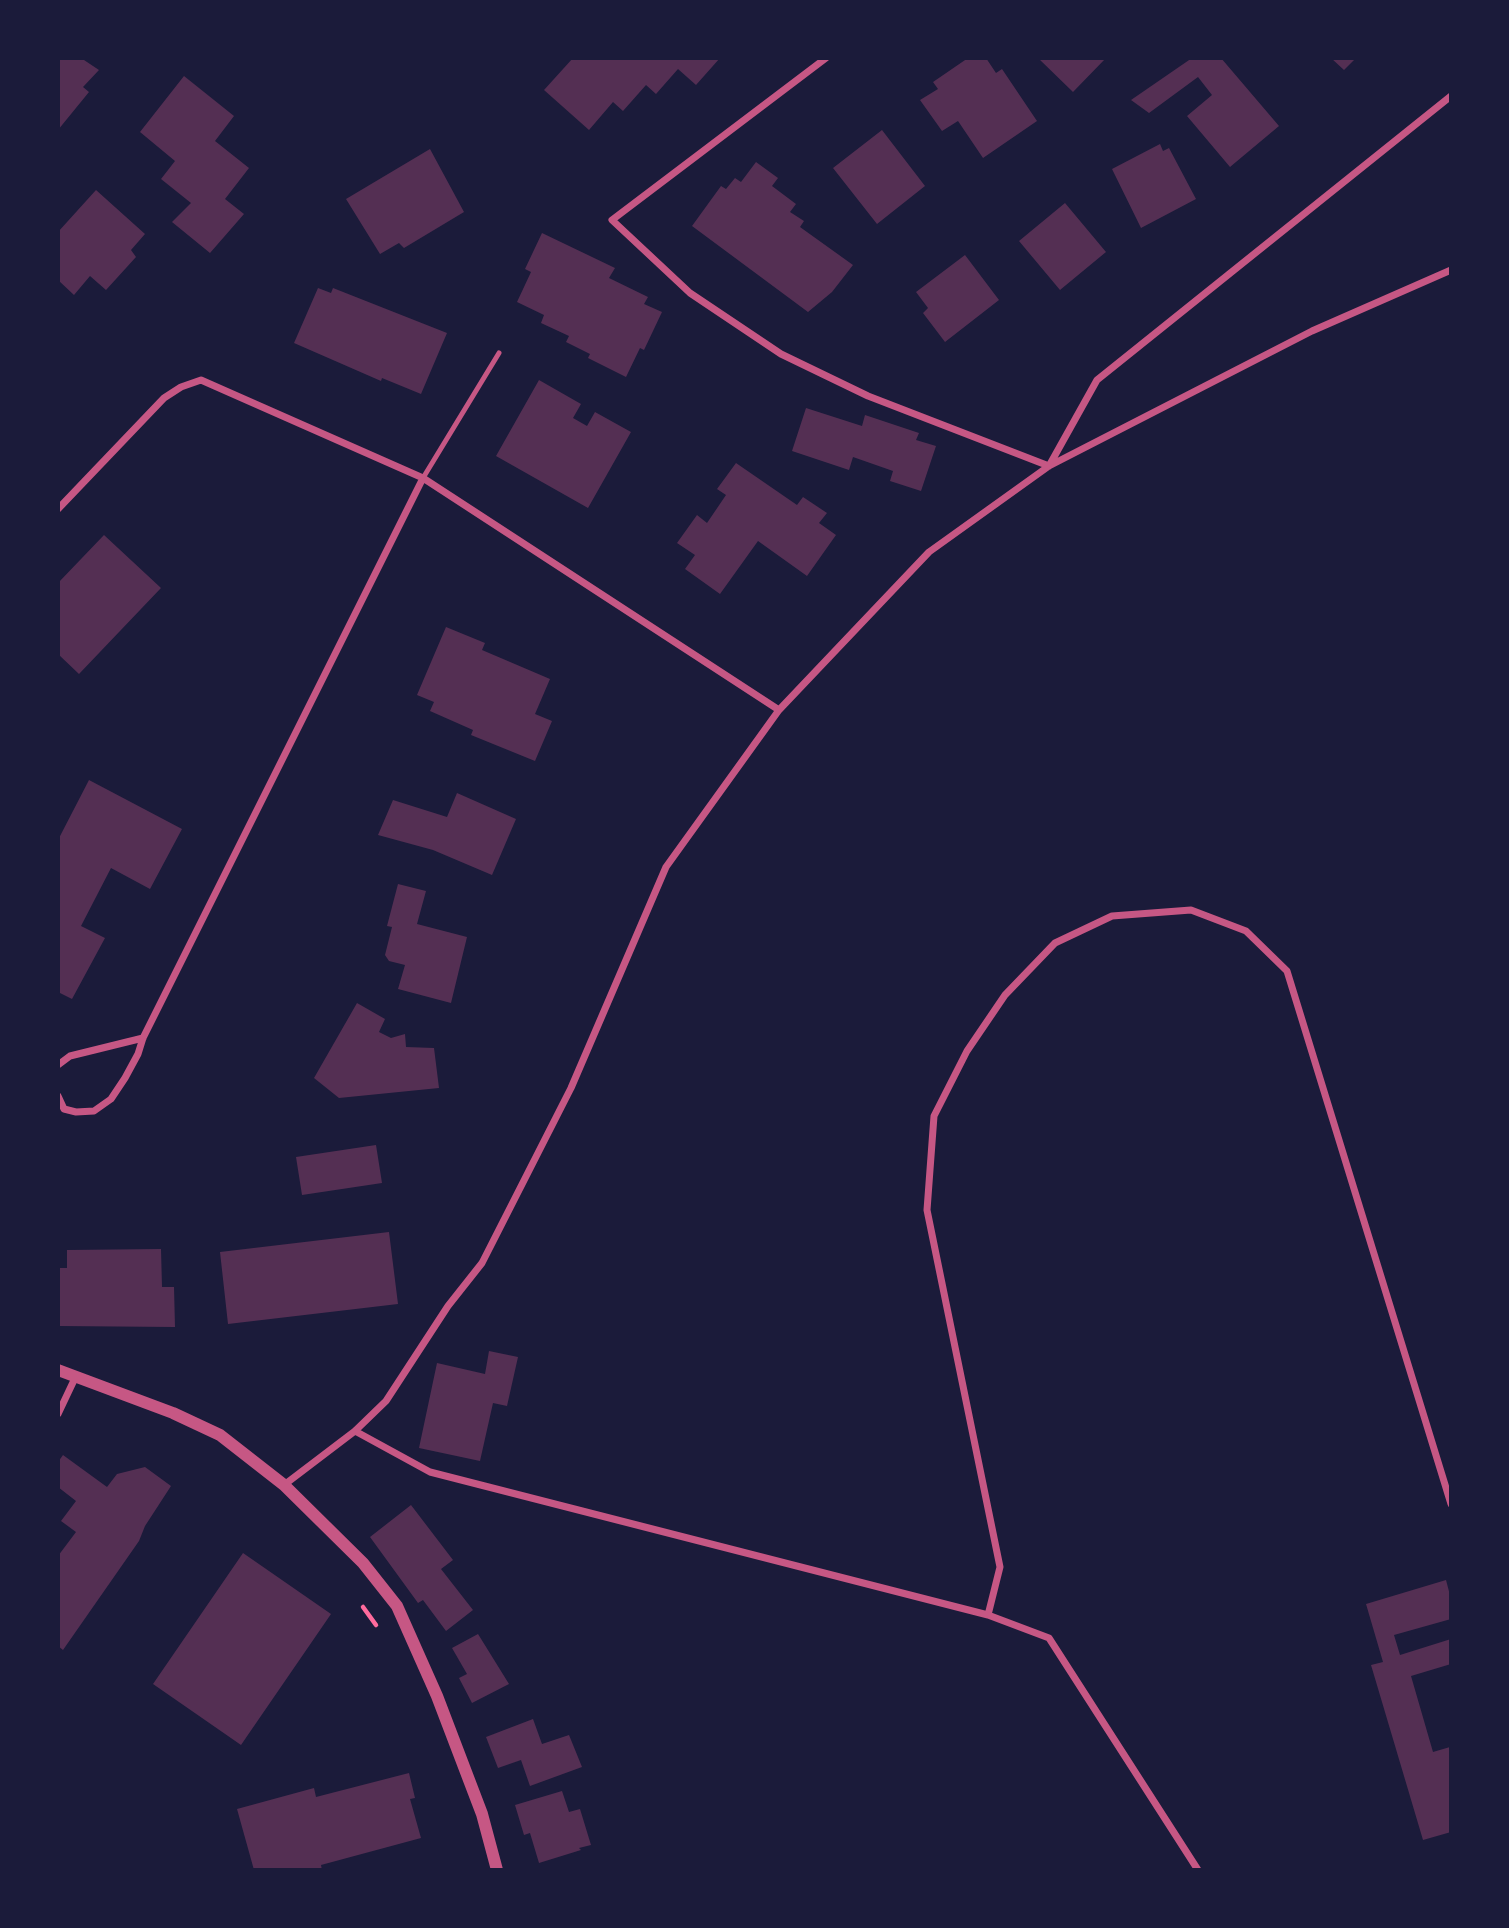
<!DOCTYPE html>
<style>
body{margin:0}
#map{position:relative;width:1509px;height:1928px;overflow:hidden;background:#1b1b3a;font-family:"Playfair Display",serif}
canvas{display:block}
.frame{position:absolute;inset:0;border:60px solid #1b1b3a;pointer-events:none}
</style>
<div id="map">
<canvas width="1509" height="1928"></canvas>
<div class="frame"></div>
</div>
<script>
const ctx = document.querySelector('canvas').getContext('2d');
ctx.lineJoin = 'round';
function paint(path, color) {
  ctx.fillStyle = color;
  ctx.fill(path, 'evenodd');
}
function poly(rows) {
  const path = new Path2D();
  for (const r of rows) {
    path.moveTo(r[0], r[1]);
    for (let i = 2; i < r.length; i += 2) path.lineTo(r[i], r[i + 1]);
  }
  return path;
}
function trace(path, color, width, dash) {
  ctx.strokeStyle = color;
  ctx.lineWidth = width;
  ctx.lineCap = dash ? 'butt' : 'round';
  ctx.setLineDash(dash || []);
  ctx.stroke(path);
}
paint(poly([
 [58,58,81,58,99,70,83,87,89,92,58,130],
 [573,58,586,59,720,58,696,85,678,69,656,94,646,85,623,111,613,102,589,130,544,90],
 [968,58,986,58,996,73,1002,69,1037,121,983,158,958,121,942,131,920,100,938,89,933,82],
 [1038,58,1106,58,1073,92],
 [1192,58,1221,58,1279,126,1230,167,1187,116,1212,95,1198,77,1149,113,1131,100],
 [1331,58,1356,58,1344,70],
 [184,76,234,116,215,141,249,168,225,199,244,214,210,253,172,222,191,203,161,179,175,161,140,132],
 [882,130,925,186,877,224,833,168],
 [1160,144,1163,151,1169,148,1196,199,1141,228,1112,169],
 [430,149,464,212,404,248,399,243,380,254,346,199],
 [756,162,778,178,772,186,796,204,790,212,804,221,800,227,853,265,832,292,808,312,692,226,721,186,726,189,735,178,741,182],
 [96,190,145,234,131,250,136,257,106,290,90,276,74,295,58,280,58,232],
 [1065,203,1106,252,1060,290,1019,241],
 [542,233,615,268,609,278,648,297,644,304,662,312,644,350,640,348,626,377,588,358,590,354,566,342,569,336,541,323,544,315,517,302,531,272,525,269],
 [965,255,999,300,945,342,923,313,928,308,916,292],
 [318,288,331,293,333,288,447,333,421,394,382,378,381,381,294,343],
 [539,380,581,404,573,418,587,426,595,412,631,432,588,508,496,456],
 [806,408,862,426,865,415,919,433,916,440,936,446,921,491,890,481,893,471,853,457,849,470,792,451],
 [736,463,797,505,803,497,827,513,819,523,836,535,807,576,758,541,720,594,685,569,695,555,677,543,697,515,707,523,726,495,717,489],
 [104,535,161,588,79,674,58,654,58,583],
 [446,627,485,643,482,650,550,679,535,714,552,721,535,761,471,735,473,730,430,711,434,702,417,695],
 [89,780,182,829,150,889,111,868,81,926,105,938,72,999,58,992,58,840],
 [457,793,516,819,492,875,433,850,378,835,393,800,447,817],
 [398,884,426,891,417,924,467,937,451,1003,398,989,405,965,389,961,385,955,392,927,387,926],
 [357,1003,385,1019,379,1032,391,1038,405,1034,406,1047,434,1048,439,1088,339,1098,314,1078],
 [376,1145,382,1183,302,1195,296,1157],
 [389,1232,398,1304,228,1324,220,1252],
 [161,1249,162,1287,174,1287,175,1327,58,1326,58,1268,67,1268,67,1250],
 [489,1351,518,1357,507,1406,493,1403,480,1461,419,1448,437,1363,485,1374],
 [63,1455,107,1487,117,1474,145,1467,171,1486,145,1526,139,1541,63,1650,58,1646,58,1556,76,1532,61,1521,76,1501,58,1487,58,1462],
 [411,1505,453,1560,441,1569,473,1610,446,1631,423,1600,418,1603,370,1537],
 [243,1553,331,1614,241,1745,153,1684],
 [1446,1580,1451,1599,1451,1619,1394,1635,1400,1655,1451,1639,1451,1664,1411,1676,1433,1752,1450,1747,1451,1752,1451,1832,1423,1840,1371,1665,1383,1662,1366,1604],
 [478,1634,509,1684,472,1703,459,1678,467,1674,452,1648],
 [533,1719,542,1744,569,1735,582,1767,530,1786,521,1760,498,1768,486,1737],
 [409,1773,415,1798,410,1799,421,1838,321,1865,322,1870,254,1870,237,1809,314,1788,316,1797],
 [562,1791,569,1812,580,1809,591,1845,579,1848,581,1850,539,1863,530,1833,524,1835,515,1805]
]), '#542f53');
trace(poly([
 [363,1607,376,1625]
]), '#ff6b9d', 4.5);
trace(poly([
 [423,478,499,353]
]), '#c65784', 5);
trace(poly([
 [826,58,612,220,690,293,781,354,868,396,1049,466,1097,380,1451,96],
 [58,509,164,398,181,387,201,380,423,478,779,710],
 [58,1065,70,1056,143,1038],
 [58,1096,64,1109,76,1112,94,1111,111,1099,125,1078,138,1054,143,1038,423,478],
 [58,1414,76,1376],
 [355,1431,430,1472,988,1615,1049,1638,1198,1870],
 [284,1485,355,1431,386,1401,448,1306,482,1263,571,1088,666,867,779,710,929,552,1049,466,1312,331,1451,270],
 [988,1615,1000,1567,927,1210,934,1116,967,1051,1005,995,1055,943,1112,916,1191,910,1246,931,1287,971,1451,1504]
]), '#c65784', 7);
trace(poly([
 [58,1370,173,1413,220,1435,284,1485,363,1563,397,1606,437,1696,482,1814,497,1870]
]), '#c65784', 12);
</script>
